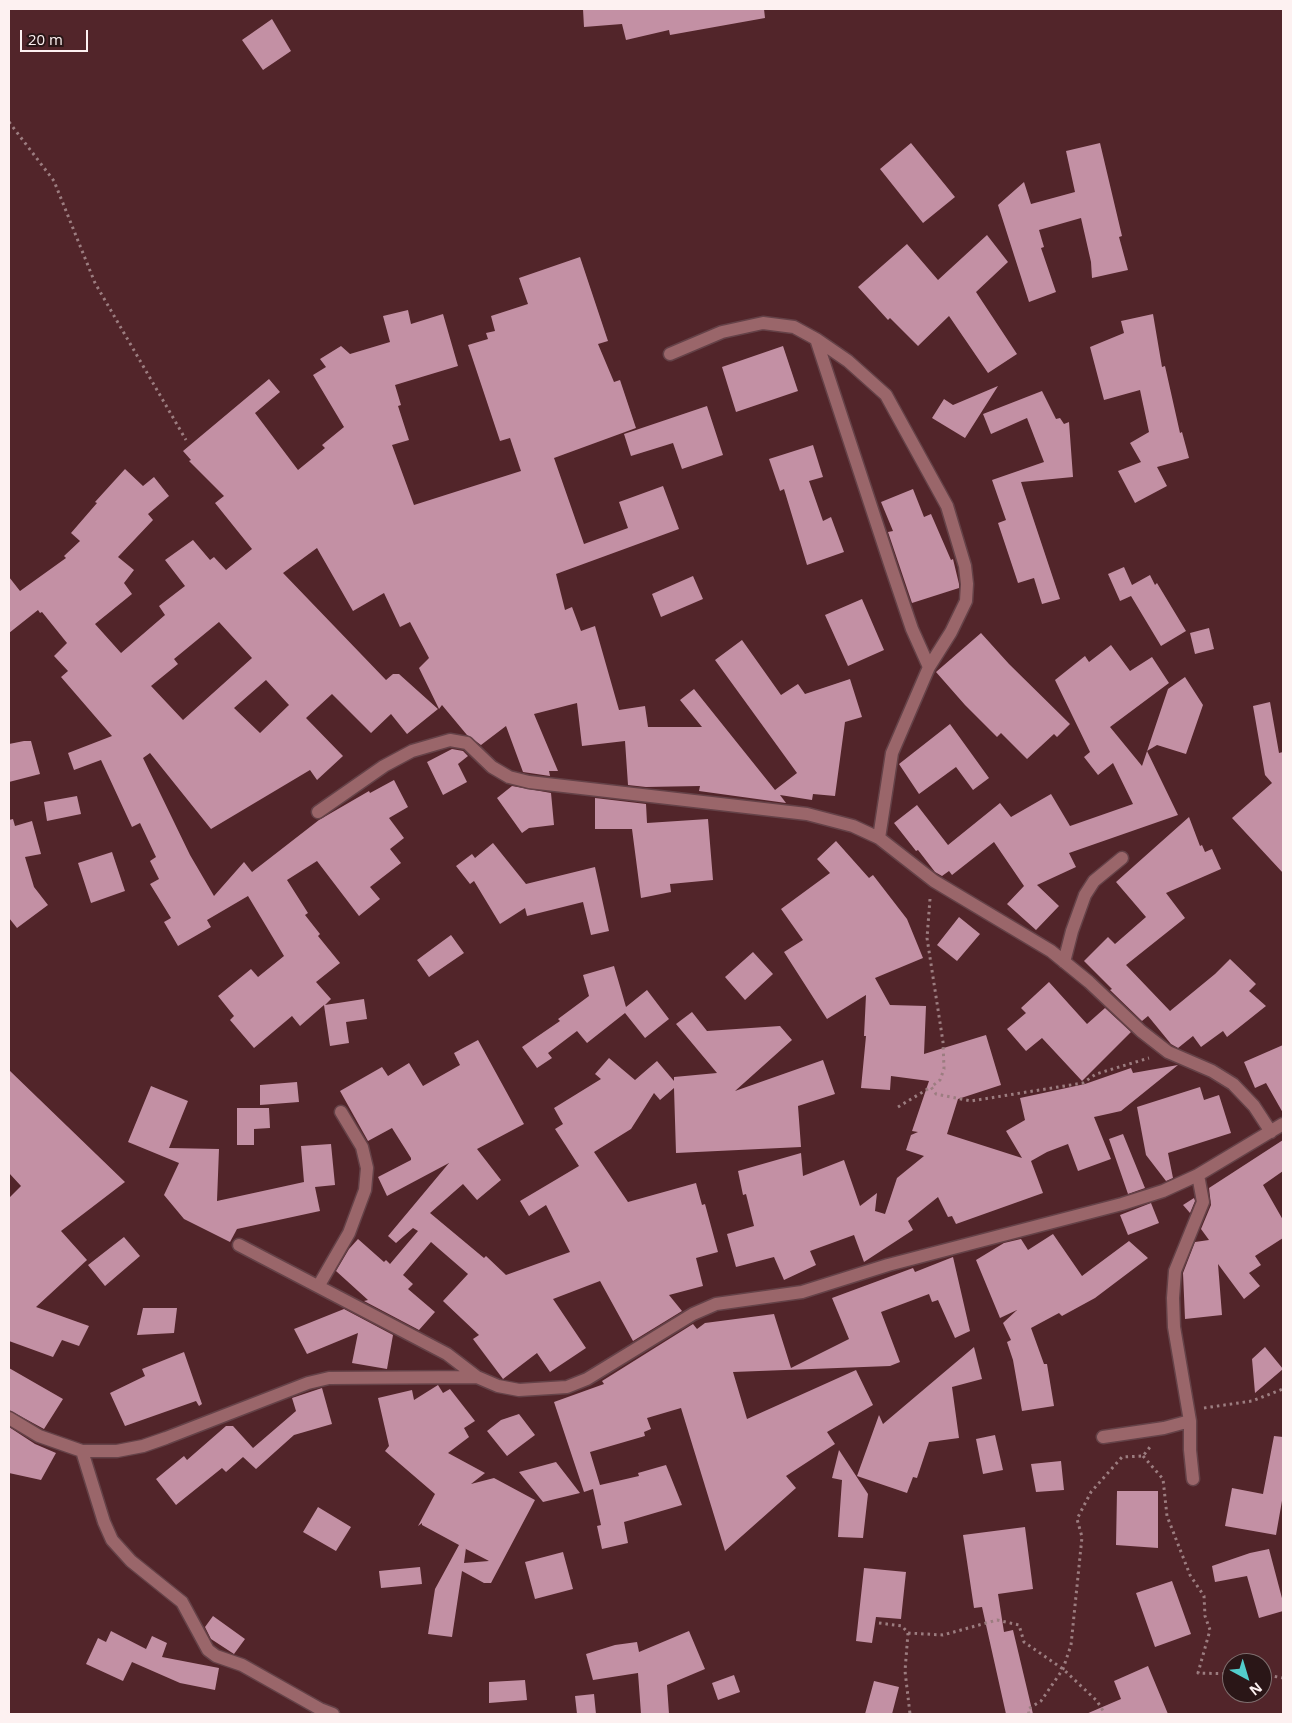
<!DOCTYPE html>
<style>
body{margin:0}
#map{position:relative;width:1292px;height:1723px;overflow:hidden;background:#52252a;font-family:"Open Sans",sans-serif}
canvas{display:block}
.frame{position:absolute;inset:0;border:10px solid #fdf1f1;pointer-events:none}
.north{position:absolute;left:1222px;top:1653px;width:50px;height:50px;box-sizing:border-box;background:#2a1617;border:1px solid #7e6e6e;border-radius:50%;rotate:141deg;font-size:14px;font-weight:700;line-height:20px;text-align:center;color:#fdf1f1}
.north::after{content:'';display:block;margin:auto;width:18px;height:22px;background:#52cdcc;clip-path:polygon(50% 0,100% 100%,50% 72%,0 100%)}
.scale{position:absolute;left:20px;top:30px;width:68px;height:22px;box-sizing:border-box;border:2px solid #fdf1f1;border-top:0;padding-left:6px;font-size:15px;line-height:18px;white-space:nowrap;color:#fdf1f1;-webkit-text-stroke:4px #2a1617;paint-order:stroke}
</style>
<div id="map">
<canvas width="1292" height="1723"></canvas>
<div class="frame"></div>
<div class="north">N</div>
<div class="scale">20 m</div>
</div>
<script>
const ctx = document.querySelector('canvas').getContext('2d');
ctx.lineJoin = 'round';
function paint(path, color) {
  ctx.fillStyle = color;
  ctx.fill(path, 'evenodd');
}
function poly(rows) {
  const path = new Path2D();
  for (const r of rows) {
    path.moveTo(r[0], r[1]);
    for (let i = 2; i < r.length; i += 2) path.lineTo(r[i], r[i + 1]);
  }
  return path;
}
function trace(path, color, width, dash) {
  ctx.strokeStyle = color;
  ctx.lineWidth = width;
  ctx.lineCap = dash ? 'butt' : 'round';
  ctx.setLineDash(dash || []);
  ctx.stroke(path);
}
paint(poly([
 [583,9,764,9,765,18,670,35,669,30,626,40,622,24,584,27],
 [272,19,291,51,263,70,242,40],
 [911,143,955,197,923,223,880,169],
 [1100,143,1122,236,1119,237,1128,270,1092,278,1091,262,1081,218,1039,230,1044,247,1041,248,1056,292,1029,302,998,205,1024,182,1031,204,1075,192,1066,151],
 [987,235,1008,262,976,292,1017,354,988,373,949,316,918,346,890,318,888,320,858,287,907,244,938,280],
 [580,257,608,341,598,344,614,382,620,380,636,428,554,458,584,544,628,528,619,502,663,486,679,529,556,574,565,610,572,607,581,631,595,626,619,710,645,706,648,727,702,727,680,700,694,689,775,790,797,773,715,660,742,640,781,695,798,684,805,694,850,679,862,717,845,722,835,796,813,794,812,800,780,795,786,803,699,791,700,786,646,787,628,785,625,741,582,746,577,703,534,714,558,771,549,771,550,776,523,772,506,726,481,745,467,735,442,705,439,709,419,668,429,658,410,622,400,627,384,593,353,611,317,548,283,573,386,680,393,674,399,674,438,709,407,734,391,714,371,733,332,694,306,718,343,756,317,780,310,770,211,829,150,753,143,758,190,855,214,896,244,862,252,872,319,820,369,791,370,793,394,780,408,807,389,818,404,838,390,849,401,863,370,887,380,899,359,916,317,861,287,880,308,913,305,915,320,934,318,936,340,963,316,982,331,999,325,1005,364,999,367,1019,346,1022,349,1043,330,1046,324,1005,300,1026,292,1016,254,1048,230,1020,234,1016,218,996,251,969,258,977,284,956,248,896,207,920,211,927,178,946,164,922,171,918,150,884,159,879,150,861,156,857,140,823,132,827,101,760,74,770,68,753,112,736,61,677,68,671,54,656,67,643,42,612,40,613,38,610,9,633,9,577,20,591,66,558,64,556,80,541,71,533,97,503,95,502,125,469,143,486,154,477,169,496,148,514,153,520,118,557,134,570,124,583,132,594,95,624,121,653,165,615,159,606,185,586,165,560,193,540,210,560,214,557,226,570,252,549,215,503,224,496,189,461,191,460,183,451,269,379,280,392,255,413,298,470,325,448,322,445,344,427,313,375,326,367,320,359,341,346,350,354,390,342,383,316,408,310,411,324,443,314,458,366,395,385,401,405,398,406,409,440,392,445,414,505,521,471,510,438,500,441,468,345,488,339,486,333,495,331,491,316,528,304,519,278],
 [219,622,252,658,183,720,151,686,178,664,174,659],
 [266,680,289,705,260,733,234,708],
 [1153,314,1162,367,1165,366,1180,433,1182,432,1189,458,1157,467,1167,486,1135,503,1118,471,1141,462,1130,443,1149,432,1140,390,1104,400,1090,347,1124,333,1121,321],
 [783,346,798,391,736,412,722,367],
 [998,386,965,438,932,418,944,399,953,405],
 [1042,391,1056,419,1060,418,1064,424,1069,422,1073,477,1021,482,1060,599,1042,604,1034,578,1018,583,998,523,1006,520,992,480,1044,462,1027,418,991,434,983,414],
 [707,406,723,455,682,469,673,443,631,456,624,434],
 [813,445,823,477,809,481,823,521,831,517,844,552,807,565,784,489,780,491,769,459],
 [913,489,924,517,931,514,951,560,953,559,959,584,959,588,912,603,888,532,893,531,881,502],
 [1124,567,1132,585,1150,575,1155,585,1157,583,1186,631,1161,646,1131,596,1120,601,1108,574],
 [693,576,703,599,661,617,652,594],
 [862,599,884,650,848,666,825,615],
 [1209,628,1214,649,1195,654,1190,633],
 [981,633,1009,664,1070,724,1057,737,1054,734,1027,759,1001,733,997,737,965,705,936,672],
 [1111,645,1130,671,1152,657,1169,683,1110,727,1142,766,1168,689,1185,677,1203,705,1186,754,1157,745,1147,751,1178,815,1069,853,1076,867,1037,885,1059,906,1036,930,1007,904,1024,886,994,842,952,875,949,871,942,876,935,872,918,850,916,851,894,823,917,805,948,845,1000,803,1011,817,1051,794,1070,826,1133,804,1113,763,1098,775,1084,757,1090,752,1055,680,1085,656,1089,662],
 [1270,702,1279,753,1283,752,1283,873,1232,818,1272,783,1265,775,1253,706],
 [950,724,989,778,973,790,956,767,919,794,899,764],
 [24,741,31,741,40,774,9,782,9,744],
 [452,749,463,751,468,756,458,764,467,782,443,795,427,762],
 [512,786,551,793,554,825,529,828,522,833,497,798],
 [77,796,81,814,47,821,44,802],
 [595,798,646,804,647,823,708,819,713,880,670,884,671,892,641,898,632,829,595,829],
 [1189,817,1200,846,1202,845,1205,852,1212,849,1221,869,1166,893,1185,918,1126,965,1170,1011,1215,974,1230,959,1256,984,1249,991,1266,1006,1227,1037,1223,1031,1201,1047,1193,1036,1178,1048,1171,1044,1148,1016,1142,1021,1110,990,1112,989,1084,961,1108,937,1115,944,1146,917,1116,882],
 [13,819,15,826,32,821,41,854,25,857,34,887,48,905,17,928,9,918,9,820],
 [836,841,869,878,873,875,907,919,923,958,875,978,890,1005,926,1006,924,1054,986,1035,1001,1085,958,1099,947,1134,1022,1158,1006,1131,1025,1120,1020,1098,1085,1084,1131,1068,1133,1073,1178,1065,1121,1111,1094,1117,1111,1159,1078,1171,1068,1144,1047,1152,1031,1161,1043,1193,956,1224,952,1216,948,1217,938,1197,908,1221,913,1230,864,1262,854,1235,810,1251,816,1265,784,1280,774,1257,736,1267,727,1234,754,1226,746,1194,743,1195,738,1171,801,1153,803,1176,844,1160,860,1206,877,1193,875,1211,885,1214,897,1178,924,1156,906,1150,911,1135,918,1132,912,1131,929,1081,891,1076,890,1090,861,1088,866,1036,864,1036,866,995,827,1019,784,952,803,940,781,909,830,873,817,859],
 [493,843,526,884,595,867,609,931,591,935,583,902,527,916,525,908,500,924,474,881,470,884,456,866,472,854,475,858],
 [112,852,125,891,91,903,78,863],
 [959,917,980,934,957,961,937,945],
 [451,935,464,953,429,977,417,960],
 [753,952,773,974,745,1000,725,977],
 [614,966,626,1007,647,990,669,1019,645,1038,625,1013,587,1043,577,1031,548,1053,552,1058,537,1068,522,1047,560,1021,558,1019,589,996,583,975],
 [1049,982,1087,1024,1105,1008,1131,1032,1082,1081,1042,1038,1026,1051,1007,1029,1026,1013,1021,1008],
 [692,1012,707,1031,780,1026,792,1040,735,1091,823,1060,835,1094,798,1106,801,1147,676,1153,674,1088,660,1100,654,1093,631,1129,594,1152,628,1202,696,1183,702,1205,705,1204,718,1252,696,1258,703,1286,669,1295,682,1311,633,1341,600,1281,553,1299,586,1348,550,1372,537,1353,503,1379,473,1339,479,1335,443,1301,468,1274,431,1242,403,1275,413,1284,408,1289,435,1312,419,1330,364,1301,368,1300,336,1271,349,1249,358,1239,384,1262,386,1260,390,1264,418,1231,413,1228,396,1243,388,1236,449,1163,387,1196,378,1177,411,1160,411,1158,392,1128,368,1141,340,1091,382,1067,388,1076,409,1063,423,1086,460,1065,454,1053,478,1040,524,1124,477,1149,501,1180,477,1200,463,1184,430,1213,484,1258,486,1256,506,1275,570,1252,546,1205,529,1216,520,1201,579,1166,555,1129,563,1124,554,1108,601,1079,595,1074,609,1058,635,1080,657,1061,674,1081,674,1077,717,1073,676,1024],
 [1283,1045,1283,1113,1266,1083,1255,1088,1244,1062],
 [9,1070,125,1182,61,1231,87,1260,36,1307,89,1326,79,1346,62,1340,53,1357,9,1341,9,1198,21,1186,9,1173],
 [297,1082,299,1102,260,1105,260,1085],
 [151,1086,188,1101,169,1148,219,1149,217,1201,304,1182,301,1146,331,1144,335,1185,315,1187,320,1211,237,1229,230,1242,184,1219,164,1195,179,1163,128,1142],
 [1200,1087,1204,1100,1219,1095,1231,1133,1168,1153,1173,1178,1166,1181,1146,1155,1137,1107],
 [237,1108,269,1108,270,1128,254,1129,254,1145,237,1145],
 [1123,1134,1145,1188,1128,1194,1109,1139],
 [1283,1140,1283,1171,1263,1185,1283,1220,1283,1238,1255,1256,1261,1265,1249,1273,1260,1286,1244,1299,1218,1264,1222,1315,1185,1319,1183,1273,1195,1242,1209,1240,1201,1229,1211,1205,1209,1188],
 [1194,1198,1195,1201,1190,1213,1183,1205],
 [1151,1203,1159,1223,1128,1235,1120,1215],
 [1053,1234,1082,1276,1129,1241,1148,1258,1095,1298,1062,1316,1059,1313,1031,1328,1044,1364,1047,1364,1054,1406,1022,1411,1013,1360,1007,1342,1011,1340,1003,1323,1017,1310,1000,1318,976,1260,1004,1243,1021,1239,1028,1250],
 [124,1237,140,1256,105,1286,88,1265],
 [953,1257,970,1331,955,1338,938,1300,932,1302,929,1294,881,1312,900,1362,890,1366,733,1372,747,1419,856,1370,873,1405,827,1432,835,1444,786,1476,796,1488,725,1551,681,1408,647,1418,651,1429,644,1432,645,1436,590,1452,600,1485,639,1476,638,1473,666,1465,682,1505,624,1522,628,1543,602,1549,597,1526,601,1525,593,1489,584,1492,554,1402,604,1384,602,1381,693,1324,697,1329,705,1323,774,1314,791,1368,849,1339,832,1298,913,1268,915,1272],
 [143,1308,177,1308,174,1333,137,1335],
 [344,1309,393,1335,387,1369,352,1363,358,1333,307,1354,294,1329],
 [974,1347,982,1379,952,1387,959,1438,929,1442,917,1478,913,1477,907,1493,857,1476,879,1415,883,1424],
 [1265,1347,1283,1369,1255,1393,1252,1359],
 [184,1352,202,1404,199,1406,196,1401,125,1426,110,1393,145,1376,142,1369],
 [9,1368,63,1399,44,1429,9,1410],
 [438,1385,443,1393,450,1389,475,1421,464,1428,469,1437,448,1453,485,1473,471,1484,494,1478,535,1500,491,1583,484,1583,462,1571,452,1637,428,1634,435,1589,459,1545,422,1525,422,1523,418,1526,435,1494,385,1451,389,1446,378,1398,412,1390,414,1400],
 [466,1548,466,1549,489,1561,464,1563],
 [322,1388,332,1424,294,1435,256,1469,243,1457,226,1472,222,1468,176,1505,156,1479,184,1456,187,1460,226,1426,233,1426,253,1448,296,1411,292,1398],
 [519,1414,535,1435,507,1456,487,1431,501,1420],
 [9,1427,35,1444,56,1453,41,1480,9,1473],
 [995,1435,1003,1470,983,1474,976,1439],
 [1274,1436,1283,1437,1283,1495,1276,1535,1225,1526,1232,1488,1263,1494],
 [839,1450,868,1494,863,1538,838,1537,842,1480,832,1478],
 [1061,1461,1064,1490,1036,1492,1031,1464],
 [556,1462,580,1493,543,1502,519,1472],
 [1117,1491,1158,1491,1158,1548,1116,1545],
 [318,1507,351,1527,336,1551,303,1532],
 [1025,1527,1033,1589,998,1594,1004,1632,1013,1630,1033,1714,1006,1714,982,1607,974,1608,963,1535],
 [1269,1549,1283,1602,1283,1611,1259,1618,1247,1576,1215,1582,1212,1566,1250,1553],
 [563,1552,573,1589,535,1599,525,1562],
 [420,1567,422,1584,381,1588,379,1571],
 [864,1568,906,1572,901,1619,876,1617,872,1643,856,1641],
 [1172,1581,1191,1634,1155,1647,1136,1593],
 [213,1616,245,1639,234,1654,211,1639,205,1627],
 [111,1631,146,1649,152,1636,167,1643,162,1657,219,1668,215,1690,180,1683,132,1662,123,1681,86,1664,98,1638,106,1642],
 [689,1631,705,1669,667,1685,669,1714,641,1714,638,1673,593,1680,586,1654,615,1645,637,1642,639,1652],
 [1148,1666,1168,1714,1086,1714,1121,1699,1114,1681],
 [734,1675,740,1692,718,1700,712,1683],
 [525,1680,527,1700,489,1703,489,1682],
 [874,1681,899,1687,892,1714,865,1714],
 [594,1694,596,1714,577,1714,575,1696]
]), '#c390a4');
const minor = poly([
 [816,339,891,567,912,629,929,667],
 [670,354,722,332,763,323,794,327,816,339,848,361,886,395,947,506,965,566,967,584,966,601,951,632,929,667,892,753,879,838],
 [318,812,384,766,412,751,450,740,467,743,492,767,509,777,529,782,807,814,853,826,879,838,934,881,1051,951,1089,982,1141,1031,1168,1052,1212,1071,1233,1084,1254,1106,1271,1132],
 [1064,962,1072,931,1085,895,1094,881,1122,858],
 [239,1245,447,1354,477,1377],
 [319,1285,349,1233,365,1190,367,1168,362,1147,341,1112],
 [9,1418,39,1436,82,1451,117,1451,143,1446,166,1438,308,1383,329,1378,477,1377,498,1386,519,1390,567,1387,587,1379,693,1314,716,1304,802,1292,888,1265,1122,1204,1163,1191,1198,1175,1283,1124],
 [1103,1437,1164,1428,1190,1421],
 [82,1451,104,1522,112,1540,131,1561,182,1602,208,1650,216,1656,242,1665,320,1709,333,1714],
 [1193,1479,1190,1450,1190,1421,1174,1327,1173,1298,1175,1271,1203,1202,1198,1175]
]);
trace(minor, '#654248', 15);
trace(poly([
 [9,122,54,181,95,283,186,440],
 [930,899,927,938,943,1042,944,1069,940,1080,931,1087],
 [898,1107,931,1087,936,1094,971,1101,1083,1083,1096,1074,1149,1058],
 [1204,1408,1252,1401,1283,1389],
 [1143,1456,1163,1479,1167,1516,1190,1575,1204,1596,1205,1616,1210,1630,1198,1673,1232,1674],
 [879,1623,902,1626,908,1633,943,1635,997,1620,1019,1625,1024,1642,1063,1669,1097,1701,1105,1714],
 [908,1633,905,1671,910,1714],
 [1262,1674,1283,1678],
 [1029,1714,1028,1709,1041,1701,1063,1669,1071,1645,1082,1537,1077,1519,1091,1492,1122,1457,1143,1456,1150,1447]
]), '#9c7d80', 3, [2.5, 4]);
trace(minor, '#9a666a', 12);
</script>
